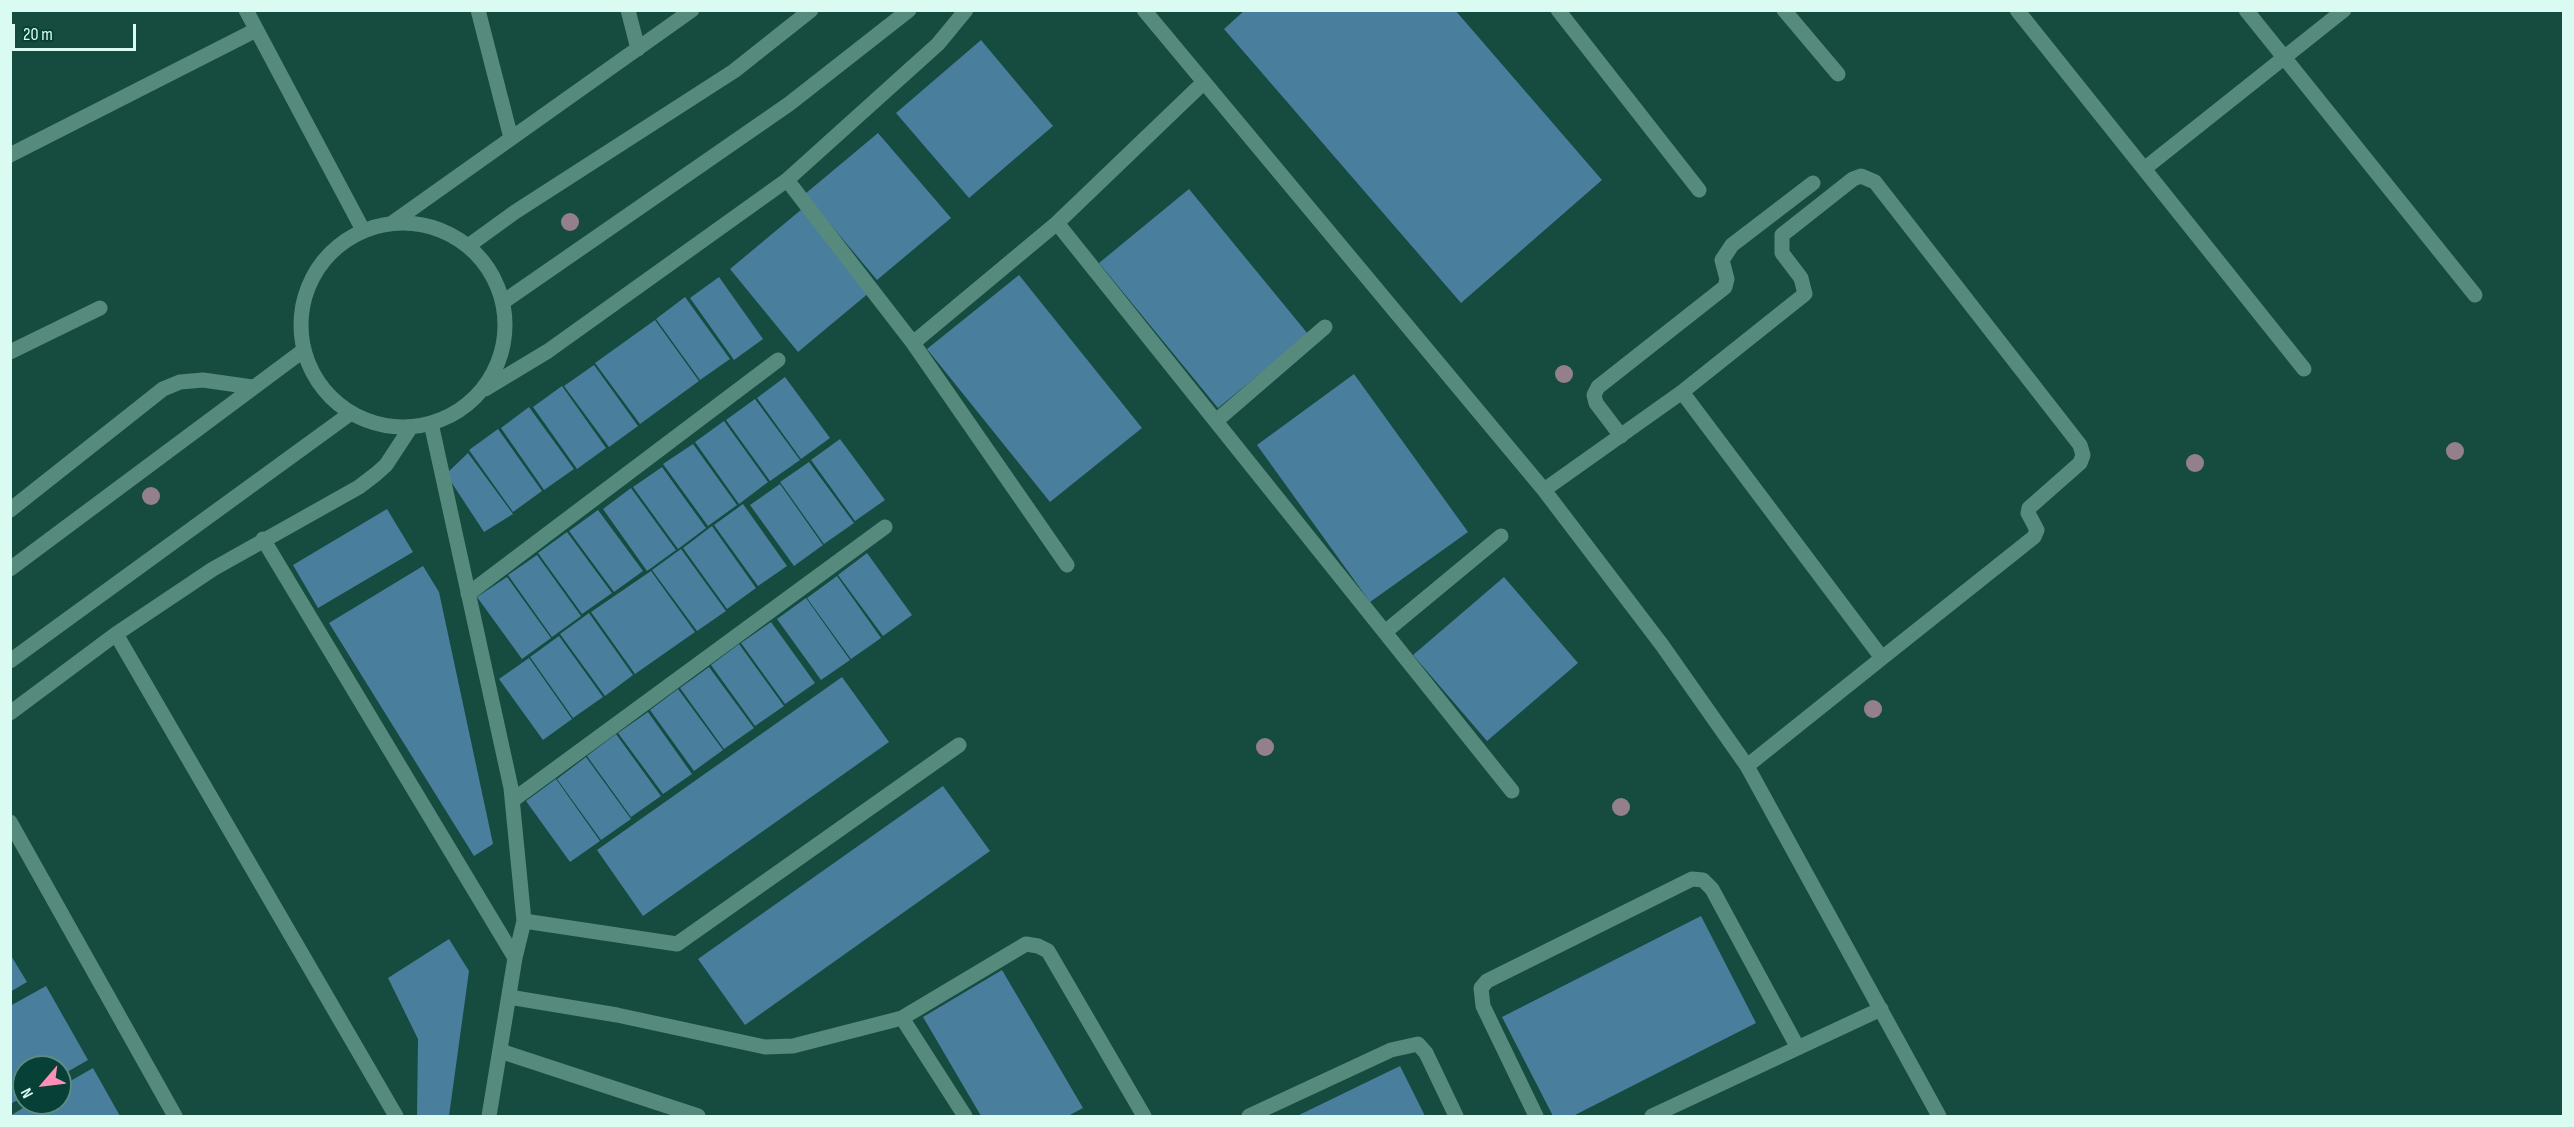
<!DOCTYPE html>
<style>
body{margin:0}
#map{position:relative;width:2574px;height:1127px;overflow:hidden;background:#164b40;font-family:"Sofia Sans Condensed",sans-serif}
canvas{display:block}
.frame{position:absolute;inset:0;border:12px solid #dafbf2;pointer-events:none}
.north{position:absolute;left:12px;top:1055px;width:60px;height:60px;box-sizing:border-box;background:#074036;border:2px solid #5b8b81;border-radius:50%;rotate:242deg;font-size:16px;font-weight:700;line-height:24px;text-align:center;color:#dafbf2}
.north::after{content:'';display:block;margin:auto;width:21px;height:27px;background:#ff8eb9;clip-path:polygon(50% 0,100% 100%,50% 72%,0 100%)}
.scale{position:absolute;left:12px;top:24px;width:124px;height:27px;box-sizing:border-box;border:3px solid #dafbf2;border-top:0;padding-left:8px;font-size:18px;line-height:21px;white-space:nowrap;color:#dafbf2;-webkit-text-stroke:4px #074036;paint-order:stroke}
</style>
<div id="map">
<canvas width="2574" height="1127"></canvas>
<div class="frame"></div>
<div class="north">N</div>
<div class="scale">20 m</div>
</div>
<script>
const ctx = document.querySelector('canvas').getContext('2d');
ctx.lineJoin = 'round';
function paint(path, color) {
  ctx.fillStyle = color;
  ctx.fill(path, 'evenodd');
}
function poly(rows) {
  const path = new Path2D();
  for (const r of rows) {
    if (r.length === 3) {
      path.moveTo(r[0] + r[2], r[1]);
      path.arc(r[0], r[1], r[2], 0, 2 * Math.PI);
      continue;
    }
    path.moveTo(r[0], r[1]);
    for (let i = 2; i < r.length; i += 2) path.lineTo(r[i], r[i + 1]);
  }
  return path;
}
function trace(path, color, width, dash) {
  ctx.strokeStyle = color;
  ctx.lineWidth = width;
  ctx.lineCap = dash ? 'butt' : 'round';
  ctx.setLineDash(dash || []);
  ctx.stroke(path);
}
paint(poly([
 [1245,10,1455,10,1602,180,1461,303,1224,29],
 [981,40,1053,126,969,198,896,113],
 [878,133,951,218,877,280,805,194],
 [1189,189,1308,334,1218,408,1099,263],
 [802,209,870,292,798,352,730,269],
 [1019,275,1142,428,1050,502,927,349],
 [719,277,763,339,734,360,690,298],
 [685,297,730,359,700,380,656,319],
 [655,320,699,381,640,424,595,363],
 [594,365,638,426,609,447,564,386],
 [1354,374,1468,532,1370,602,1257,445],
 [785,377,830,438,801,459,757,398],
 [562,386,606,448,577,469,533,407],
 [755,399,800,460,770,481,726,420],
 [529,407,574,469,544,490,501,428],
 [724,421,768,482,739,504,695,442],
 [498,429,542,491,513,512,469,450],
 [840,439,885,500,855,521,811,460],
 [693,444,737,505,708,526,663,464],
 [468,453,513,514,484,532,446,474],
 [809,462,854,523,824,544,780,482],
 [662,467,706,528,678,549,633,487],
 [780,484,823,545,794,566,750,505],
 [631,488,676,550,647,571,603,509],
 [743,504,787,566,758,586,714,525],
 [387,509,413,552,318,608,293,565],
 [598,510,643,571,614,592,569,531],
 [712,526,756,588,727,609,683,548],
 [567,532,612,593,582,614,538,553],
 [681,549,726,611,697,631,652,570],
 [867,553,912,615,883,636,838,575],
 [537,555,581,616,552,637,508,575],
 [423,566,439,592,493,844,474,856,329,623],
 [651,571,695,632,635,674,591,612],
 [837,576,881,638,851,659,807,598],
 [507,577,551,638,522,659,477,597],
 [1504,577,1578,663,1487,741,1413,655],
 [806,598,850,660,821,680,777,619],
 [589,613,633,675,605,696,560,634],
 [771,622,815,683,785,704,741,643],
 [559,636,603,697,573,718,530,657],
 [739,644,784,706,755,726,711,665],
 [529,658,572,719,543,740,499,679],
 [709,667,754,728,724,749,680,688],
 [842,677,889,742,643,916,597,850],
 [678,689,723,750,694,771,650,710],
 [648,712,692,774,663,794,618,733],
 [616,734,661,796,631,817,587,756],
 [586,757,631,819,601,840,557,779],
 [556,779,600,841,570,862,526,801],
 [943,786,990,851,745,1025,698,959],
 [1701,916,1756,1023,1573,1116,1553,1116,1502,1017],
 [449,939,469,971,449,1116,417,1116,418,1039,388,978],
 [10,954,27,982,10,992],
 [1002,970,1083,1108,1068,1116,981,1116,923,1017],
 [46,986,88,1060,60,1076,60,1067,24,1067,24,1097,10,1104,10,1006],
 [1400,1066,1425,1116,1297,1116],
 [93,1068,120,1116,10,1116,31,1103,60,1103,60,1087]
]), '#4a7e9d');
trace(poly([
 [246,10,363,230],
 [478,10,511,138],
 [628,10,638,49],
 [1144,10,1544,490,1662,645,1747,766,1939,1116],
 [1558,10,1699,190],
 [1784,10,1838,74],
 [2017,10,2304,369],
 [2246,10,2475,295],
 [10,155,256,30],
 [2144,169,2344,10],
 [787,180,913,343,1067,565],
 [392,223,692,10],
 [1057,223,1512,791],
 [403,325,102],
 [468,246,515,212,734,71,811,10],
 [503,302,789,104,909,10],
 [913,343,1057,223,1204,82],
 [10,352,100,308],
 [485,389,548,351,787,180,938,44,966,10],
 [1216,421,1325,327],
 [431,423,511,788,524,921,515,958,489,1116],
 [1621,436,1596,403,1594,395,1598,387,1725,287,1727,279,1722,260,1732,245,1813,183],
 [1544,490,1682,392,1805,294,1801,278,1782,253,1782,235,1853,179,1861,176,1875,182,2080,445,2083,455,2080,463,2029,508,2028,513,2037,530,2034,537,1882,658,1682,392],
 [10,510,163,389,180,382,203,380,252,387],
 [263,539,515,958],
 [10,569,304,350],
 [468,594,778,360],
 [1385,632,1501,536],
 [116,634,396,1116],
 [10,661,351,413],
 [10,713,116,634,213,569,359,487,376,474,386,465,411,427],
 [1747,766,1882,658],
 [513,800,885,527],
 [10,822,175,1116],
 [524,921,677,944,959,745],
 [509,997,617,1015,765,1047,793,1046,902,1018,965,1116],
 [902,1018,1026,944,1038,946,1048,951,1144,1116],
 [500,1051,698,1116],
 [1249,1116,1391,1050,1418,1044,1426,1053,1456,1116],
 [1536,1116,1483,1006,1481,988,1487,981,1692,879,1703,880,1712,889,1798,1048],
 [1652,1116,1881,1009]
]), '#558a7d', 15);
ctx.fillStyle = '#93808b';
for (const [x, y] of [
 [570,222],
 [1564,374],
 [2455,451],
 [2195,463],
 [151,496],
 [1873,709],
 [1265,747],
 [1621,807]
]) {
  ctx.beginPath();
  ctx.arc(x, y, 9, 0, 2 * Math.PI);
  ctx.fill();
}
</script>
